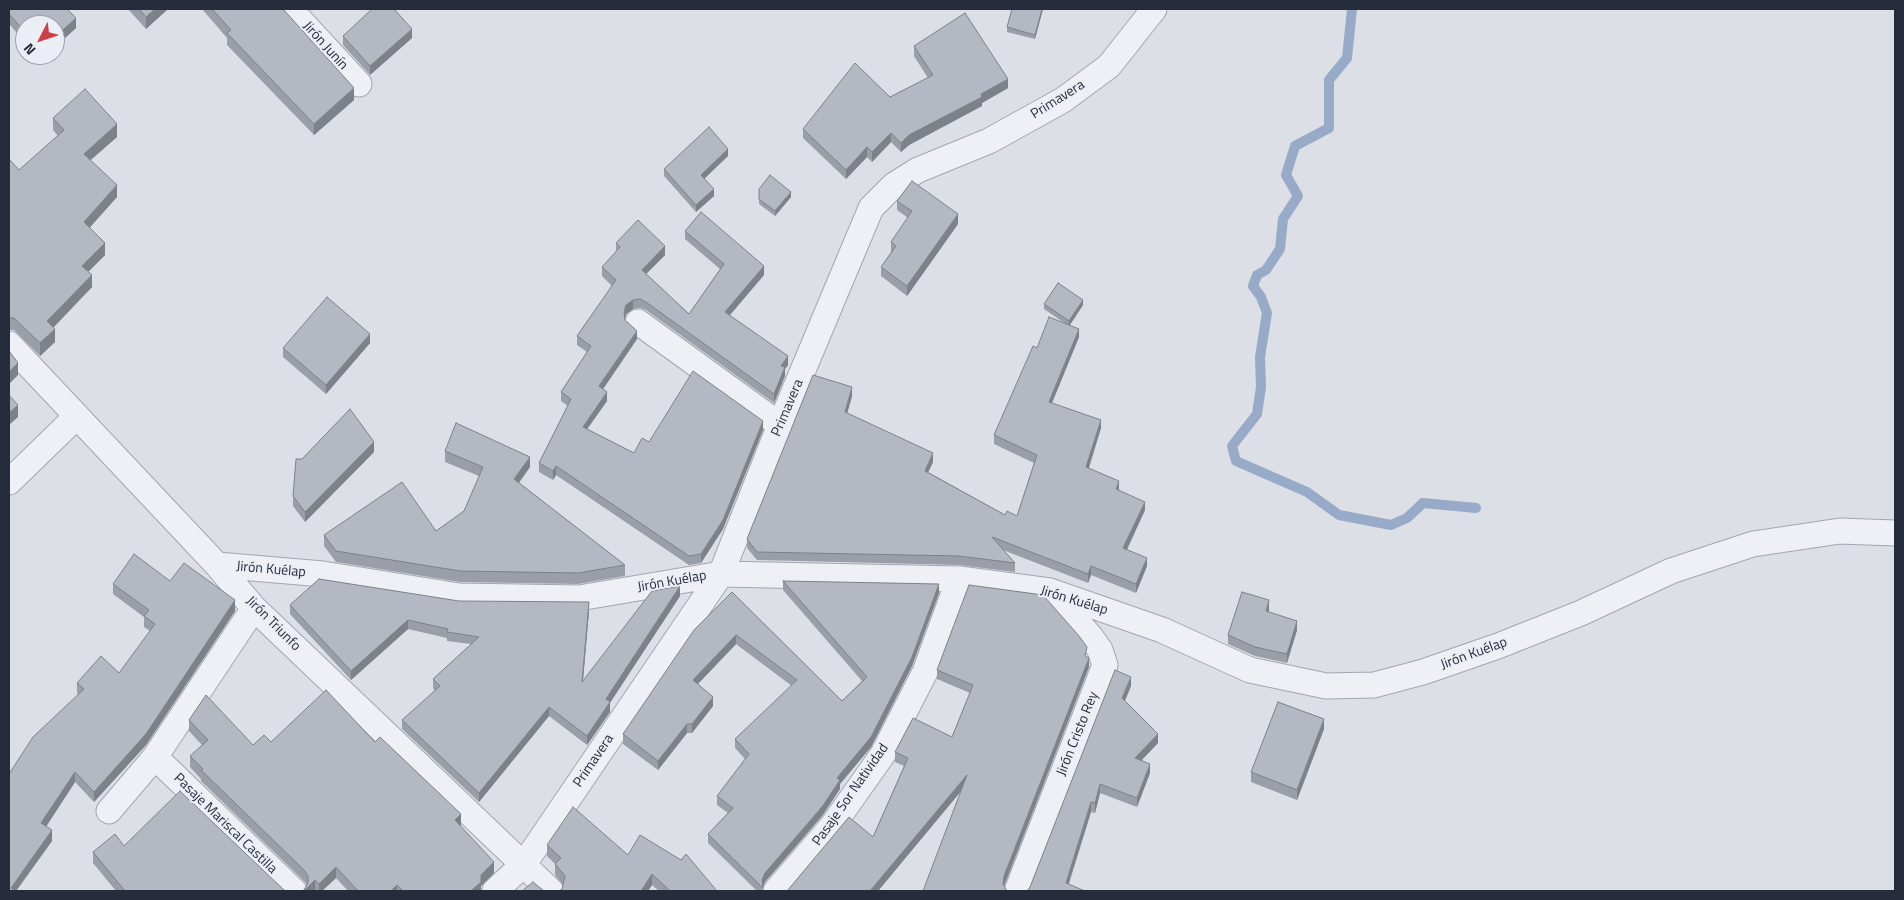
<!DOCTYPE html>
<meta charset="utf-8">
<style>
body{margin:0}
#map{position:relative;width:1904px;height:900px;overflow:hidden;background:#dcdfe6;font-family:"Titillium Web",sans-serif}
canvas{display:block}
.frame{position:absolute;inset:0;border:10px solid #262c3c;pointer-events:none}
.north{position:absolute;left:15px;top:15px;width:50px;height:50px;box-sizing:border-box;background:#ebeef4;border:1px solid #9ca0aa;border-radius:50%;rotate:229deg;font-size:14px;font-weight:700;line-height:20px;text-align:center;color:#262c3c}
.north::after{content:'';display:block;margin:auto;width:18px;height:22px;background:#cd404a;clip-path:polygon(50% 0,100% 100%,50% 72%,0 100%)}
</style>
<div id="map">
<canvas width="1904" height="900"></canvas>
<div class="frame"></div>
<div class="north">N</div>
</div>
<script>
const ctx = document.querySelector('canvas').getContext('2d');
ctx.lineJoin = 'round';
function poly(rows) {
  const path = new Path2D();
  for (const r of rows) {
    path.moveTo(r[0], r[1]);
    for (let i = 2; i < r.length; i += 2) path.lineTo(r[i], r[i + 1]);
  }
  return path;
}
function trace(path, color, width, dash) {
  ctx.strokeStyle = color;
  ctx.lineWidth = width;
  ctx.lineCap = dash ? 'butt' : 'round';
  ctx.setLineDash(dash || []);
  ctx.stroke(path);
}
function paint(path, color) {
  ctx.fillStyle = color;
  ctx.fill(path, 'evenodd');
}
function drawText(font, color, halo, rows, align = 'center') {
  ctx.font = font + ' "Titillium Web",sans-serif';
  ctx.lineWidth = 4;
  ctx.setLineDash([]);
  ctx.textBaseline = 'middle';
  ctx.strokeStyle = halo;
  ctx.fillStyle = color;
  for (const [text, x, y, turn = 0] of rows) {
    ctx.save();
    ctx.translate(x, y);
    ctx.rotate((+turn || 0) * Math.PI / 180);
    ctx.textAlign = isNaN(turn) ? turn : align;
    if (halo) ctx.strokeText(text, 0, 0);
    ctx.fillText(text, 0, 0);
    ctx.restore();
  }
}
trace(poly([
 [1352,9,1347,58,1329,80,1329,128,1295,146,1286,175,1298,196,1283,219,1280,249,1266,270,1257,275,1253,286,1261,297,1267,313,1260,357,1261,387,1257,414,1232,446,1236,461,1307,492,1339,515,1391,525,1407,518,1423,503,1476,508]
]), '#97aac7', 10);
const street = poly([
 [290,9,359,84],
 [638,322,780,425],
 [9,344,217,565,254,608,551,891],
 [9,482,76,417],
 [217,565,323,574,459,596,579,598,721,574,959,579,1050,591,1162,630,1250,670,1326,686,1374,685,1423,672,1498,646,1581,613,1671,571,1753,544,1840,531,1895,533],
 [155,757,294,891],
 [109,811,155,757,254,608],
 [495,891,524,864,721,574,780,425,871,208,894,185,918,170,989,141,1063,100,1109,66,1154,9],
 [776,891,833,825,883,754,925,672,959,579],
 [1017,891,1105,665,1100,650,1090,636,1051,592]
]);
trace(street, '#a2a6b0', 27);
trace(street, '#eff0f5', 25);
paint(poly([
 [9,9,76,28,55,47,55,25,25,25,25,42,9,24],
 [128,9,168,9,146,29],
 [202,9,283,9,354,100,314,135,227,45,227,38],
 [1043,9,1035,39,1007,32,1007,27],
 [343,36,412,38,370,75,343,45],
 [914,46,1008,88,982,103,982,106,909,145,901,152,891,142,872,162,867,157,846,179,803,138,803,129,890,97,928,78,914,56],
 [37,55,46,55,41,60],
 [53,118,117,137,90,160,117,197,90,227,105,255,88,272,92,287,53,328,55,342,40,356,14,330,9,330,9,159,19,170,58,136,53,130],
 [728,156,704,178,714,196,696,212,664,176,664,169],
 [759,189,791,197,775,216,759,204],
 [897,201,958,224,907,296,881,276,881,267,891,252,891,242,908,218,897,210],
 [685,231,764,275,729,315,788,365,785,369,785,376,774,403,646,310,640,308,633,309,626,314,625,318,625,320,637,339,603,389,607,401,587,429,634,453,649,442,763,430,723,529,701,563,689,565,556,475,553,480,539,472,539,463,568,406,561,401,561,392,587,352,577,345,577,336,612,286,602,276,602,267,616,252,616,243,665,255,646,274,689,314,720,269,685,239],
 [1044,304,1083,305,1070,325,1079,337,1052,403,1101,428,1089,468,1119,490,1145,510,1127,550,1147,566,1136,593,1091,575,1088,583,1003,550,1015,563,1015,572,959,565,757,560,747,548,747,539,852,396,847,413,933,462,928,472,1005,515,1017,516,1034,463,994,444,994,435,1037,348,1066,324,1044,309],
 [370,343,326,394,283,357,283,348],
 [445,451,530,467,519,483,625,565,625,576,578,584,460,582,336,562,324,546,324,535,436,531,464,511,479,476,445,462],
 [374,452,305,522,293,506,293,496,302,459],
 [170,581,235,611,146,745,94,802,75,782,46,827,52,841,16,891,78,694,77,693,77,683,119,673,150,631,144,627,144,617,113,594,113,584],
 [783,581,939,593,912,666,871,747,840,784,840,789,822,816,765,882,763,886,763,891,757,891,708,843,708,834,728,813,717,805,717,796,745,759,735,748,735,739,792,686,736,644,698,684,713,706,692,733,687,733,658,770,623,744,623,734,732,592,842,701,862,681,783,590],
 [680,596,610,702,610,712,587,745,549,716,479,802,402,729,402,720,435,691,433,688,433,679,471,644,447,641,447,638,408,629,351,680,290,614,290,605,459,601,589,611,583,681],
 [1269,610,1268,611,1297,630,1287,663,1255,656,1228,644,1228,635],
 [1087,657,1089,667,1004,886,960,792,878,891,787,891,873,837,904,766,895,762,895,752,952,737,970,693,937,679,937,670],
 [1131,686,1125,701,1158,743,1141,761,1150,773,1137,807,1100,793,1095,813,1091,812,1069,884,1030,887],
 [189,720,253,745,271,742,375,742,461,825,460,826,494,873,481,886,481,891,348,891,336,878,322,891,301,891,304,890,307,885,304,881,201,781,201,779,190,767,190,756,202,745,189,731],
 [1324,729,1297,800,1251,782,1251,772],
 [547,845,628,855,717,891,659,891,652,885,648,891,559,891,562,889,563,885,555,875,555,864,547,856],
 [124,846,284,890,286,891,116,891,93,863,93,852]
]), '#9a9ea8');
paint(poly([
 [155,9,168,9,146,29,146,17],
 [1042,9,1043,9,1035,39,1035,35],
 [76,18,76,28,55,47,55,37],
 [412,29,412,38,370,75,370,66],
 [41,55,46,55,41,60],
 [1008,79,1008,88,982,103,982,106,909,145,901,152,901,143,909,135],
 [354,88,354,100,314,135,314,124],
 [117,124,117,137,84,166,84,154],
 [891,133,891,142,872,162,872,152],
 [867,147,867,157,846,179,846,170],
 [728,149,728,156,701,182,701,175],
 [117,185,117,197,84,234,84,222],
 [714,189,714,196,696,212,696,205],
 [791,192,791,197,775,216,775,211],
 [958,214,958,224,907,296,907,286],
 [105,243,105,255,82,278,82,266],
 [665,246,665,255,642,278,642,270],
 [764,266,764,275,725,321,725,312],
 [92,275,92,287,47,334,47,321],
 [633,300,633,309,626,314,624,321,624,312,626,305],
 [1083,300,1083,305,1069,326,1069,321],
 [55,329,55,342,40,356,40,343],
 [1079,329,1079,337,1049,410,1049,402],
 [637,331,637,339,599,395,599,386],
 [370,334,370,343,326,394,326,385],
 [788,356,788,365,785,369,785,376,774,403,774,394,781,366],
 [18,363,18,375,9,384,9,372],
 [852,387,852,396,845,421,845,412],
 [607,392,607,401,583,435,583,427],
 [18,405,18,417,9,425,9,413],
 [1101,420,1101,428,1086,476,1086,467],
 [763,421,763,430,723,529,701,563,701,554],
 [374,442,374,452,305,522,305,512],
 [933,453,933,462,925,479,925,471],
 [530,457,530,467,514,489,514,479],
 [556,466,556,475,553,480,553,471],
 [1119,481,1119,490,1116,489],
 [1145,502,1145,510,1123,557,1123,548],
 [1147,558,1147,566,1136,593,1136,584],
 [1091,566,1091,575,1088,583,1088,574],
 [939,584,939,593,912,666,871,747,840,784,840,789,822,816,765,882,763,887,762,880,765,873,837,778],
 [680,586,680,596,608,706,610,702,610,712,587,745,587,736,606,699],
 [235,600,235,611,146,745,94,802,94,792],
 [1269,600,1269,610,1266,620,1266,611],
 [589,602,589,611,582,691,582,682],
 [408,620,408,629,351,680,351,671],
 [1297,621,1297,630,1287,663,1287,654],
 [736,635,736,644,693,689,693,680],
 [1089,658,1089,667,1004,886,1003,891,1004,876],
 [1131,677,1131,686,1122,707,1122,698],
 [713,697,713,706,692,733,692,724],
 [549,707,549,716,479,802,479,793],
 [1324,719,1324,729,1297,800,1297,790],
 [687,724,687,733,658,770,658,761],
 [1158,734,1158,743,1135,767,1135,758],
 [1150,764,1150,773,1137,807,1137,798],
 [75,772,75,782,41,834,41,823],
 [967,775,967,784,878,891,870,891],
 [1100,784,1100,793,1095,813,1095,803],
 [1091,802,1091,812,1066,891,1066,883],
 [461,814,461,825,455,831,455,820],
 [52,830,52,841,16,891,11,891,11,888],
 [494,862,494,873,481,886,481,891,471,891,481,875],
 [336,867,336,878,322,891,319,891,319,884],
 [652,874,652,885,648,891,641,891],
 [315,880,315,891,304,891],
 [397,885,397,891,391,891]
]), '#7d8188');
const building = poly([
 [9,9,67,9,76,18,55,37,55,25,25,25,25,32,9,14,9,9],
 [139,9,155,9,146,17,139,9],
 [212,9,283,9,354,88,314,124,227,33,231,30,212,9],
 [372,9,394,9,412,29,370,66,343,36,372,9],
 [1012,9,1042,9,1035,35,1007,27,1012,9],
 [965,13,1008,79,981,94,982,97,909,135,901,143,891,133,872,152,867,147,846,170,803,129,855,63,890,97,933,75,914,46,965,13],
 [85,89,117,124,84,154,117,185,84,222,105,243,82,266,92,275,47,321,55,329,40,343,14,318,9,318,9,159,19,170,64,130,53,118,85,89],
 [709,127,728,149,701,175,714,189,696,205,664,169,709,127],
 [770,175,791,192,775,211,759,199,759,189,770,175],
 [912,181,958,214,907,286,881,267,896,246,891,242,912,211,897,201,912,181],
 [701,212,764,266,725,312,788,356,781,366,785,367,774,394,646,302,640,299,633,300,626,305,624,312,625,320,637,331,599,386,607,392,583,427,634,453,642,438,649,442,693,371,763,421,723,520,701,554,689,556,556,466,553,471,539,463,571,399,561,392,591,346,577,336,616,280,602,267,620,247,616,243,638,220,665,246,642,270,689,314,724,264,685,231,701,212],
 [1058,283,1083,300,1069,321,1044,304,1058,283],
 [327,297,370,334,326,385,283,348,327,297],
 [1049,317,1079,329,1049,402,1101,420,1086,467,1119,481,1116,489,1145,502,1123,548,1147,558,1136,584,1091,566,1088,574,992,537,1015,563,959,556,757,552,747,539,813,375,852,387,845,412,933,453,925,471,1005,515,1007,511,1017,516,1037,455,994,435,1033,346,1037,348,1049,317],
 [9,351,18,363,9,372,9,351],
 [9,395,18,405,9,413,9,395],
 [350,409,374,442,305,512,293,496,296,459,302,459,350,409],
 [456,423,530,457,514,479,625,565,578,573,460,571,336,551,324,535,402,482,436,531,464,511,483,467,445,451,456,423],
 [134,554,170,581,184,563,235,600,146,734,94,792,75,772,41,823,52,830,11,888,15,891,9,891,9,774,33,737,84,689,77,683,101,656,119,673,155,624,144,616,149,610,113,584,134,554],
 [319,579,459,601,589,602,582,682,652,591,680,586,606,699,610,702,587,736,549,707,479,793,402,720,440,686,433,679,479,637,447,632,448,629,408,620,351,671,290,605,319,579],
 [783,581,939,584,912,657,871,737,837,778,840,780,822,807,765,873,762,880,763,888,708,834,733,808,717,796,749,754,735,739,797,680,736,635,693,680,713,697,692,724,687,724,658,761,623,734,694,630,732,592,842,701,867,677,783,581],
 [969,585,1043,595,1079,636,1087,647,1085,656,1089,658,1004,876,1003,884,1007,891,923,891,967,775,870,891,787,891,849,817,873,837,908,758,895,752,913,718,952,737,973,685,937,670,969,585],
 [1242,592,1269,600,1266,611,1297,621,1287,654,1255,647,1228,635,1242,592],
 [1115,670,1131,677,1122,698,1158,734,1135,758,1150,764,1137,798,1100,784,1095,803,1091,802,1066,883,1085,891,1027,891,1030,887,1115,670],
 [326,690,375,742,380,737,461,814,455,820,494,862,481,875,481,882,471,891,403,891,397,885,391,891,358,891,336,867,319,884,315,880,304,891,301,891,304,890,308,883,308,876,304,870,201,770,203,769,190,756,208,740,189,720,206,695,253,745,264,735,271,742,326,690],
 [1278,702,1324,719,1297,790,1251,772,1278,702],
 [180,791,284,890,286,891,125,891,93,852,115,834,124,846,180,791],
 [573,807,628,855,640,835,681,860,686,854,717,891,670,891,652,874,641,891,559,891,562,889,565,876,555,864,561,858,547,845,573,807],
 [533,882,544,891,522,891,533,882]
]);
paint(building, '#b3b8c3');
trace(building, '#7d8188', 1);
drawText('14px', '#262c3c', '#ebeef4', [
 ["Jirón Junín",325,46,48],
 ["Primavera",1058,100,-32],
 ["Primavera",788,408,-67],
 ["Jirón Kuélap",271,570,5],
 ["Jirón Kuélap",672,582,-10],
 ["Jirón Kuélap",1074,601,17],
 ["Jirón Triunfo",273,624,45],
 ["Jirón Kuélap",1474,654,-20],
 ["Jirón Cristo Rey",1078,734,-68],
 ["Primavera",594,761,-56],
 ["Pasaje Sor Natividad",851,795,-55],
 ["Pasaje Mariscal Castilla",225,824,44]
]);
</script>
